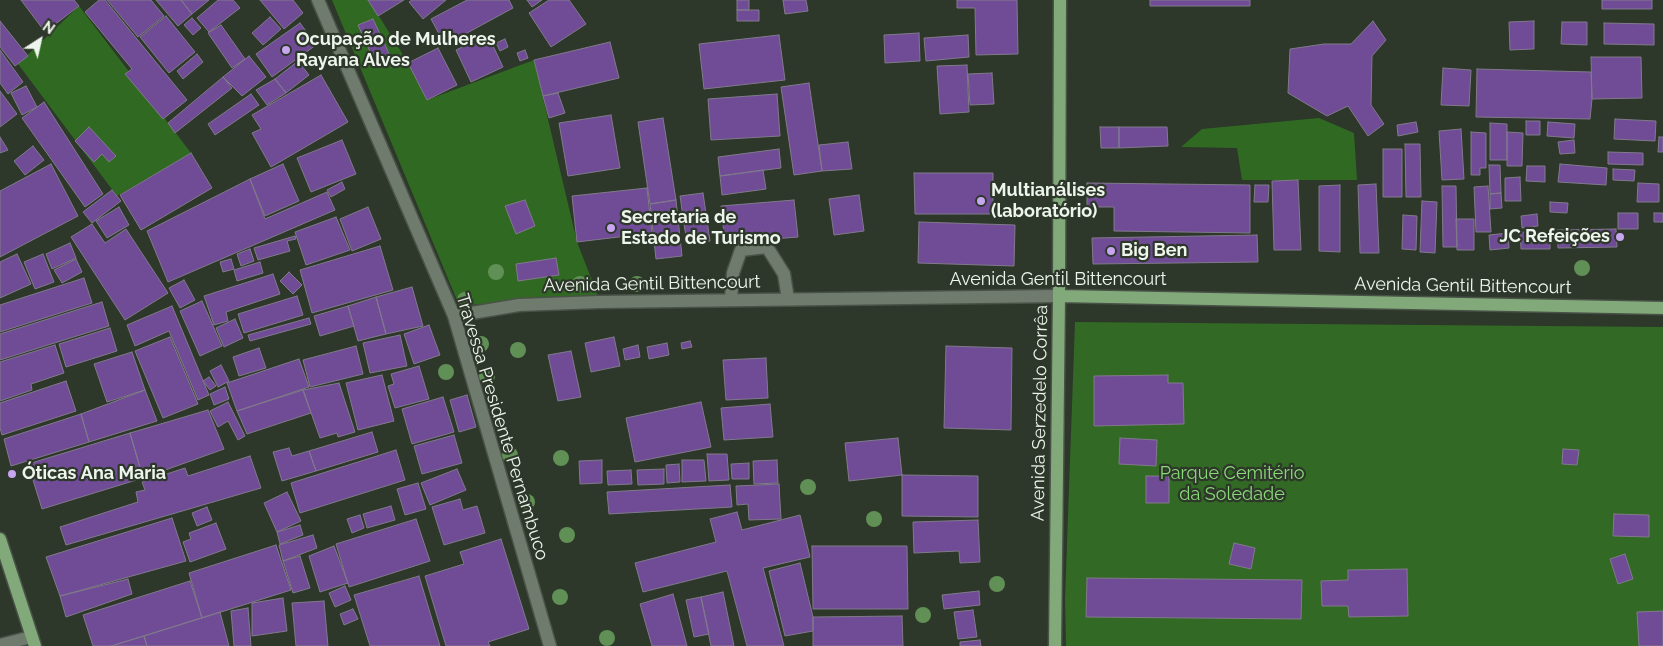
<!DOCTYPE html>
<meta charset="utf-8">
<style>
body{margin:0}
#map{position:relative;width:1663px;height:646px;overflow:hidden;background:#2d372a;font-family:Raleway,sans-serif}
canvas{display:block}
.north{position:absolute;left:15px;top:15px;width:50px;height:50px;-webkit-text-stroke:4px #2d372a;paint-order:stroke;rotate:35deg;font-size:14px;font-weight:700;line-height:20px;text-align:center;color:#eef5ec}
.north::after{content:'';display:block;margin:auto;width:18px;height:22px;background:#eef5ec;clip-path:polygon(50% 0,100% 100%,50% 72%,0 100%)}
</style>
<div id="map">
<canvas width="1663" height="646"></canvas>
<div class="north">N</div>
</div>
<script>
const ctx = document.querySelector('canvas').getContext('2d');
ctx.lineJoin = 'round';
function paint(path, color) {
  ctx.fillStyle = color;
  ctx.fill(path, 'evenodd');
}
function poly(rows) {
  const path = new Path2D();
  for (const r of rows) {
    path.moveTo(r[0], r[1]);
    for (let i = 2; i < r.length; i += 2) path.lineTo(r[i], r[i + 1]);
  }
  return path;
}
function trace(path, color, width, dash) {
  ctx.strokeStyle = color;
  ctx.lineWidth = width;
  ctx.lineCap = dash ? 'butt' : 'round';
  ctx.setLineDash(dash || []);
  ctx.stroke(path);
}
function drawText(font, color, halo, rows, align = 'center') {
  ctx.font = font + ' Raleway,sans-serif';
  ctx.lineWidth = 4.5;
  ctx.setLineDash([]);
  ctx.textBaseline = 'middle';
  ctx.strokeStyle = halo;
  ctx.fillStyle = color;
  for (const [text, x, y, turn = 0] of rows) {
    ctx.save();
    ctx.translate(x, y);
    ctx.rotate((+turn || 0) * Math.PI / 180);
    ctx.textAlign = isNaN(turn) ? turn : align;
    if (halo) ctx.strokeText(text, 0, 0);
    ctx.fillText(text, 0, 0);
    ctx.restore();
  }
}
paint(poly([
 [1075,322,1663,327,1663,646,1066,646,1065,599]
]), '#326924');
paint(poly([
 [332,0,369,0,408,63,427,100,534,60,577,242,600,301,459,305],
 [79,6,191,153,117,196,18,64],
 [1319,118,1354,133,1357,180,1242,180,1237,148,1181,147,1202,129]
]), '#306a22');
const building = poly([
 [21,0,74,0,79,6,45,32,21,0],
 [99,0,105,0,187,100,163,119,125,74,132,69,85,12,99,0],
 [107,0,151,0,164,16,138,37,107,0],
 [156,0,181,0,192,14,178,26,156,0],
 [181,0,209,0,192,14,181,0],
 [218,0,233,0,240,8,209,32,197,18,218,0],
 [260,0,293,0,303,13,284,29,260,0],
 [368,0,404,0,378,16,368,0],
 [412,0,446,0,423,19,409,2,412,0],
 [467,0,509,0,513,8,445,45,431,19,467,0],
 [527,0,542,0,532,7,527,0],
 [549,0,569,0,586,24,551,47,529,13,549,0],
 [737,0,749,0,749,10,737,10,737,0],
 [783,0,806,0,808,11,785,14,783,0],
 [957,0,1017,0,1018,54,976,55,975,8,957,8,957,0],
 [1150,0,1250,0,1250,6,1150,6,1150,0],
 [1602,0,1652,0,1652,9,1602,9,1602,0],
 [737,10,759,10,759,21,737,21,737,10],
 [166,16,195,52,169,73,140,37,166,16],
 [270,17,281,29,263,45,252,33,270,17],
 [192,18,201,28,193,35,184,25,192,18],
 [373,19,392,60,377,67,358,25,373,19],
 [0,21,28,56,15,66,0,47,0,21],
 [1373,21,1386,40,1372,56,1371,105,1384,124,1368,136,1348,106,1327,116,1288,93,1290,49,1324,44,1351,44,1373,21],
 [1534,21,1534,49,1510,50,1509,22,1534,21],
 [1562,22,1587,22,1587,45,1561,44,1562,22],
 [300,23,316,45,272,77,256,54,300,23],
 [1604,23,1654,24,1654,45,1604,44,1604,23],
 [221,25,245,59,232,68,208,33,221,25],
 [919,33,920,61,885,63,884,35,919,33],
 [488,35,503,67,471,82,456,50,488,35],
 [779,35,785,80,704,89,699,44,779,35],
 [968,35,969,57,926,61,924,38,968,35],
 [505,39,508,47,500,51,496,43,505,39],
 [610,42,619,78,543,96,534,60,610,42],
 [438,48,457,85,427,100,408,63,438,48],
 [0,50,23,82,8,94,0,83,0,50],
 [525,50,528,58,520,61,517,53,525,50],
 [197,54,203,62,183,79,177,71,197,54],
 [249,56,266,77,242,96,223,77,249,56],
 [1591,57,1641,57,1642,98,1592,99,1591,57],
 [298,61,309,75,286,93,275,79,298,61],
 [967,65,969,112,940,114,937,66,967,65],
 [1443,68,1471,70,1469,106,1441,105,1443,68],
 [1477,69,1591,72,1592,99,1590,119,1476,117,1477,69],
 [992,73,994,104,970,105,968,74,992,73],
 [321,75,348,122,271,167,252,133,261,129,252,115,321,75],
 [223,77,232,88,175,133,168,123,223,77],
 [275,79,286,93,267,105,256,90,275,79],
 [809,83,822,171,794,175,781,87,809,83],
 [26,86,37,107,22,115,11,93,26,86],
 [0,91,17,114,0,127,0,91],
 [558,93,565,113,549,118,543,96,558,93],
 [251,94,259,105,215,135,208,124,251,94],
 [777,94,780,136,711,140,708,99,777,94],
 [44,102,103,194,85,207,22,118,44,102],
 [611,115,620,168,568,176,559,123,611,115],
 [663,118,676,200,650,204,638,122,663,118],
 [1615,119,1656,121,1655,141,1614,139,1615,119],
 [1526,121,1540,121,1540,135,1526,135,1526,121],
 [1416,122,1418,132,1398,136,1397,125,1416,122],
 [1548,122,1575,124,1574,138,1547,136,1548,122],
 [1490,123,1507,124,1507,160,1490,160,1490,123],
 [89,127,116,156,109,162,102,154,94,162,75,141,89,127],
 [1100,127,1119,127,1119,148,1101,148,1100,127],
 [1119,127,1167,127,1168,146,1119,148,1119,127],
 [1461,129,1464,179,1442,180,1439,131,1461,129],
 [1471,132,1486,133,1486,168,1480,168,1480,175,1471,175,1471,132],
 [1507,132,1523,133,1522,166,1507,166,1507,132],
 [0,137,8,150,0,153,0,137],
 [1659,137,1663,137,1663,152,1658,152,1659,137],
 [342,140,356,174,311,192,297,158,342,140],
 [1574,140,1575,153,1560,154,1558,142,1574,140],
 [848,142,852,169,822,171,819,145,848,142],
 [1405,144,1420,144,1421,197,1406,197,1405,144],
 [33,146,44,160,25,175,14,161,33,146],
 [779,149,781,168,720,176,718,157,779,149],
 [1383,149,1402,149,1402,197,1383,197,1383,149],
 [1608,152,1643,153,1643,165,1608,164,1608,152],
 [191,153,212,188,141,230,120,195,191,153],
 [51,164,78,216,0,257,0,191,51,164],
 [283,164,299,201,265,216,250,179,283,164],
 [1560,164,1607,168,1606,185,1558,182,1560,164],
 [1489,165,1500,165,1501,193,1490,194,1489,165],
 [1527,166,1545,166,1545,182,1526,181,1527,166],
 [1613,169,1635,170,1634,181,1613,180,1613,169],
 [763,170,766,189,722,195,720,176,763,170],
 [914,173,993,173,993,214,915,214,914,173],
 [1520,177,1521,201,1505,201,1505,178,1520,177],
 [250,179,265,219,327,192,335,210,168,282,147,231,250,179],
 [1298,180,1301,250,1274,250,1272,181,1298,180],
 [342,182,345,189,331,197,327,190,342,182],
 [1087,183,1250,185,1250,233,1114,231,1114,207,1087,207,1087,183],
 [1638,183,1659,184,1659,202,1637,202,1638,183],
 [1376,184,1379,253,1360,253,1358,185,1376,184],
 [1255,185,1269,185,1268,202,1254,202,1255,185],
 [1340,185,1340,252,1319,251,1319,186,1340,185],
 [1442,186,1456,186,1457,247,1443,247,1442,186],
 [1488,186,1491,232,1476,232,1474,187,1488,186],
 [647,188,652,233,577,242,572,196,647,188],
 [112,190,121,201,92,223,83,212,112,190],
 [703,193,710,241,687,244,680,196,703,193],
 [1501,193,1502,208,1490,209,1490,194,1501,193],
 [859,195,864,231,834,235,829,199,859,195],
 [525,200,535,226,516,234,505,206,525,200],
 [676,200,682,256,656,259,650,204,676,200],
 [794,200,798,237,725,243,721,206,794,200],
 [1422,201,1437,202,1435,253,1420,252,1422,201],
 [1550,202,1568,203,1567,213,1550,212,1550,202],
 [119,207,129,225,107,238,96,221,119,207],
 [368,207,381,239,352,251,340,219,368,207],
 [1618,213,1638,213,1638,229,1618,229,1618,213],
 [1654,213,1663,213,1663,222,1654,222,1654,213],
 [1537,214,1538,226,1522,228,1521,216,1537,214],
 [1403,215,1417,216,1416,250,1402,249,1403,215],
 [336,217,350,250,306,265,295,232,336,217],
 [1456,219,1474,219,1474,250,1457,250,1456,219],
 [919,222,1015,225,1014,266,918,263,919,222],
 [92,224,105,243,126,229,168,293,125,320,71,237,92,224],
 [1616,229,1617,247,1558,248,1557,230,1616,229],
 [1520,232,1550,233,1550,249,1521,249,1520,232],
 [1508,233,1509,248,1490,250,1489,235,1508,233],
 [1257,235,1258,262,1093,264,1092,238,1257,235],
 [295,236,296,239,287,241,290,251,258,260,254,248,295,236],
 [70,243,76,258,52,269,46,254,70,243],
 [380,246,393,290,312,313,300,270,380,246],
 [250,249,254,261,241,266,237,254,250,249],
 [17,254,31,284,0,298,0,262,17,254],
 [43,254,54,282,35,289,24,262,43,254],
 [556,258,559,275,518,281,516,264,556,258],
 [76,259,82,272,62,283,54,270,76,259],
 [231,259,234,269,223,272,220,262,231,259],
 [260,262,263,273,237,281,234,270,260,262],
 [289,272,302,285,293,294,280,281,289,272],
 [273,274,280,294,226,312,228,321,214,325,204,296,273,274],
 [84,278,92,303,0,332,0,305,84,278],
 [184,280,195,300,180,308,169,288,184,280],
 [412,287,423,326,386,334,376,297,412,287],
 [297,296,303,315,244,333,238,314,297,296],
 [376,297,386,334,358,341,348,306,376,297],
 [202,301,222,346,200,356,180,311,202,301],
 [102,302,109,326,0,360,0,334,102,302],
 [172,306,209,395,198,400,169,331,135,346,127,325,172,306],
 [348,306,354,326,320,336,314,316,348,306],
 [309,318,311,324,250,341,248,335,309,318],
 [235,319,243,338,224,347,216,328,235,319],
 [429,325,440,355,414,364,404,334,429,325],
 [110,328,117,351,66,367,59,344,110,328],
 [400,335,407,366,370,373,363,343,400,335],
 [170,337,198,404,163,418,135,351,170,337],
 [614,337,620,366,591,372,585,343,614,337],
 [690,341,692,347,682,349,681,343,690,341],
 [667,343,669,355,649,359,647,347,667,343],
 [55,345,64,373,31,384,32,390,0,401,0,362,55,345],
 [638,345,640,357,625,360,623,349,638,345],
 [356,346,363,374,310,387,303,360,356,346],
 [946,346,1012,348,1011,430,944,428,946,346],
 [259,348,266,368,239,376,233,357,259,348],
 [571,351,581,397,558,401,548,355,571,351],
 [132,352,145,390,107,402,94,364,132,352],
 [766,358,768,398,726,400,723,360,766,358],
 [299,359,309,387,237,411,227,383,299,359],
 [221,365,229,381,218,387,210,371,221,365],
 [419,366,429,399,395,408,388,386,394,384,391,374,419,366],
 [382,375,394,421,358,430,346,383,382,375],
 [1168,375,1168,383,1183,383,1184,424,1094,426,1094,376,1168,375],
 [209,377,216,386,210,390,203,381,209,377],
 [66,381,76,411,2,435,0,428,0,403,66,381],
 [339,383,355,432,338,437,337,433,320,438,303,390,339,383],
 [225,387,229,399,214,405,210,394,225,387],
 [145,390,157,421,89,442,81,414,145,390],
 [303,390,311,413,247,434,237,411,303,390],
 [467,395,476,427,459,432,450,400,467,395],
 [443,397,454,432,412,444,402,409,443,397],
 [228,402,245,436,238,440,228,421,218,427,210,411,228,402],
 [701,402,711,447,635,462,626,418,701,402],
 [770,404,773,437,724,440,721,408,770,404],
 [208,410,224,449,143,478,130,433,208,410],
 [81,414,89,442,11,466,4,439,81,414],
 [372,432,378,452,316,471,309,451,372,432],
 [130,433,143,478,42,509,28,464,130,433],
 [454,435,462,463,422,474,414,446,454,435],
 [898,438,902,475,849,481,845,443,898,438],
 [1120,438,1157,440,1156,466,1119,464,1120,438],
 [289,448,292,456,309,451,316,471,282,481,273,452,289,448],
 [1563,449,1579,450,1577,465,1562,464,1563,449],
 [396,450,405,480,300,513,291,483,396,450],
 [707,454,727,454,729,480,709,481,707,454],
 [250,456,261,488,66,545,60,527,138,502,136,492,145,490,142,482,185,468,188,476,250,456],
 [602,460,602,483,580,484,579,461,602,460],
 [682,460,704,460,706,481,682,482,682,460],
 [777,460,778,483,754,484,753,461,777,460],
 [749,463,749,479,732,479,731,464,749,463],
 [679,464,680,482,667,483,666,465,679,464],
 [457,469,466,490,430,505,421,483,457,469],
 [664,469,664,484,638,485,637,470,664,469],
 [631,470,632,484,608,485,607,471,631,470],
 [902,475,978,476,978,517,902,516,902,475],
 [1146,476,1169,476,1169,503,1146,503,1146,476],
 [418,483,426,509,405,515,397,489,418,483],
 [779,484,781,519,749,520,748,504,737,505,736,486,779,484],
 [730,485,732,507,609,514,607,492,730,485],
 [287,492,301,521,277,532,264,503,287,492],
 [460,499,463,510,477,506,485,533,444,545,432,507,460,499],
 [391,506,395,520,367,528,363,514,391,506],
 [207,507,212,520,197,526,192,513,207,507],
 [737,512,742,530,800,515,810,557,763,568,784,646,747,646,727,571,643,592,635,563,716,542,710,519,737,512],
 [1614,514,1649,515,1649,537,1613,536,1614,514],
 [360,515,364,528,352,533,347,519,360,515],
 [172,518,186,561,60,596,46,557,172,518],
 [416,519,430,561,349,587,336,544,416,519],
 [978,520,980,562,960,563,959,551,914,553,913,522,978,520],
 [216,523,226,549,190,562,183,542,191,539,189,533,216,523],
 [300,525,303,535,280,544,277,532,300,525],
 [313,535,317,548,283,561,279,545,313,535],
 [501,539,529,629,488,642,490,646,446,646,425,576,464,564,460,552,501,539],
 [1234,543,1255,548,1251,569,1229,564,1234,543],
 [276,545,291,590,202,618,189,573,276,545],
 [334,546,348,583,320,592,309,556,334,546],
 [812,546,907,546,908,609,813,609,812,546],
 [1625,554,1633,579,1618,584,1610,559,1625,554],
 [300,556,310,588,293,593,283,561,300,556],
 [800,563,813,617,813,631,785,636,769,571,800,563],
 [1407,569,1408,616,1349,617,1348,606,1322,606,1321,581,1348,580,1348,570,1407,569],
 [419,576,440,646,370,646,354,595,419,576],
 [1087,578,1302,580,1301,619,1086,617,1087,578],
 [128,579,132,594,66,617,60,596,128,579],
 [190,581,202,618,111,646,93,646,83,615,190,581],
 [345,586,351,600,335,607,329,593,345,586],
 [979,591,980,605,944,609,942,595,979,591],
 [723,592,734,646,711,646,701,597,723,592],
 [673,594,687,646,652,646,640,604,673,594],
 [701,597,709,634,694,637,686,600,701,597],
 [283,598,287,631,252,636,252,603,283,598],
 [324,601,328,646,296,646,292,603,324,601],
 [248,608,251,646,234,646,231,611,248,608],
 [353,609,358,619,344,625,340,614,353,609],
 [973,610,977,637,958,639,954,612,973,610],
 [1663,611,1663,646,1639,646,1637,612,1663,611],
 [220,612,229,646,147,646,144,636,220,612],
 [902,616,903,646,813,646,813,617,902,616],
 [144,636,147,646,111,646,144,636],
 [980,640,981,646,960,646,960,642,980,640]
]);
paint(building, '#704c97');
trace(building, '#817a8b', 1);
const minor = poly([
 [318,0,454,316,550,646],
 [731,299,733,273,741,250,767,247,784,274,788,299],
 [454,316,519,305,599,302,1059,296],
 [0,645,31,637]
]);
const major = poly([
 [1059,296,1663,308],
 [0,539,35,646],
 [1055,646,1059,296,1060,0]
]);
trace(minor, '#495247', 15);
trace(major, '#495247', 15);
trace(minor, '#6f7b6c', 12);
trace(major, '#82a979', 12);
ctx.fillStyle = '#609055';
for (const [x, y] of [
 [1582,268],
 [496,272],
 [580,284],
 [637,284],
 [465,300],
 [481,344],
 [518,350],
 [446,372],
 [487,376],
 [510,455],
 [561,458],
 [808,487],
 [527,502],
 [874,519],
 [567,535],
 [997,584],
 [560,597],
 [923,615],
 [607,638]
]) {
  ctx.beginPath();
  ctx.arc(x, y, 8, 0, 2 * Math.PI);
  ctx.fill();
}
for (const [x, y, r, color] of [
 [286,50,5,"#c7a6ef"],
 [981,201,5,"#c7a6ef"],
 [611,228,5,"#c7a6ef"],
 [1620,237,5,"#c7a6ef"],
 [1111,251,5,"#c7a6ef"],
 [12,474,5,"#c7a6ef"]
]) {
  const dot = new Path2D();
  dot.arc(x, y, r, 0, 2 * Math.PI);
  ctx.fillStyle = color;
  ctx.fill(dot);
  trace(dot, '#2d372a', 2);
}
drawText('bold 18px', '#eef5ec', '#2d372a', [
 ["Ocupação de Mulheres",296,40],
 ["Rayana Alves",296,61],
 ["Multianálises",991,191],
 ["(laboratório)",991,212],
 ["Secretaria de",621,218],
 ["Estado de Turismo",621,239],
 ["JC Refeições",1610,237,"right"],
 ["Big Ben",1121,251],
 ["Óticas Ana Maria",22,474]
], 'left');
drawText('18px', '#eef5ec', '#2d372a', [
 ["Avenida Gentil Bittencourt",1058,280],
 ["Avenida Gentil Bittencourt",652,284,-1],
 ["Avenida Gentil Bittencourt",1463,286,1],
 ["Avenida Serzedelo Corrêa",1040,413,-89],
 ["Travessa Presidente Pernambuco",502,427,73]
]);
drawText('18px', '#8ad978', '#2d372a', [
 ["Parque Cemitério",1232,474],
 ["da Soledade",1232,495]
]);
</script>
